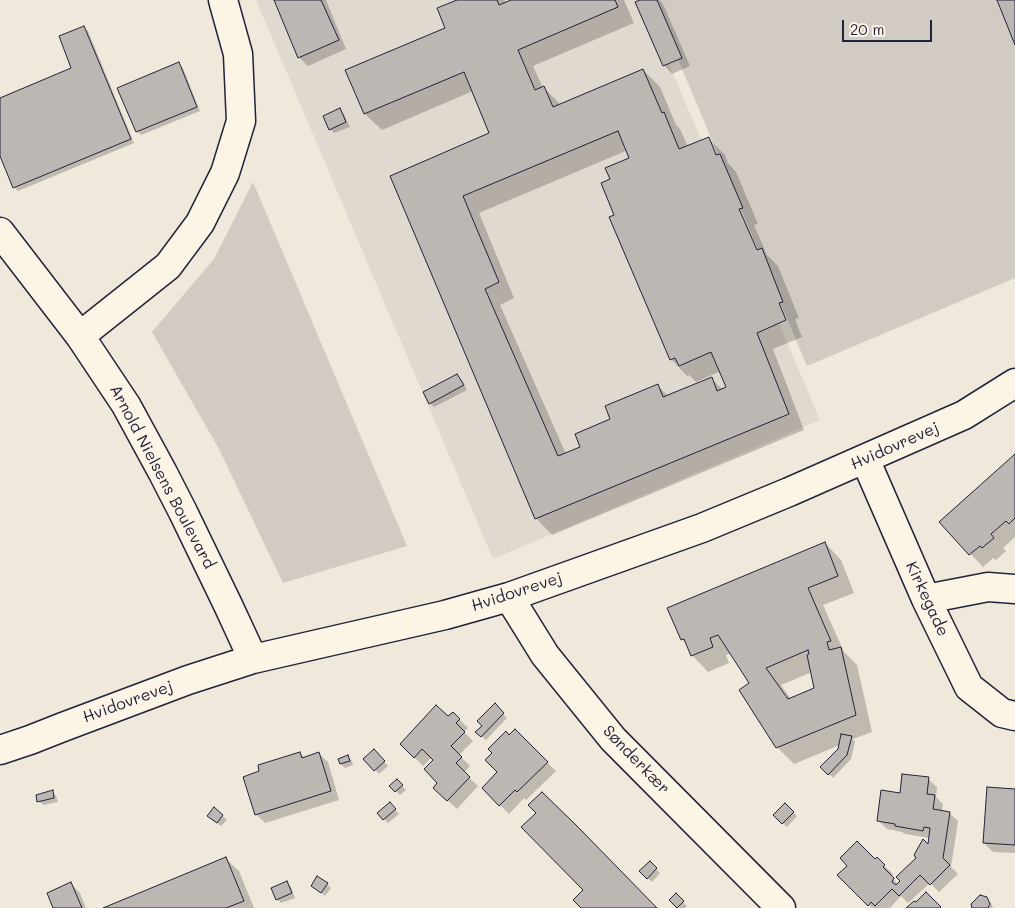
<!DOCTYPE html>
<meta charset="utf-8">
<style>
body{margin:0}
#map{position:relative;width:1015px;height:908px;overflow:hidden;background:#efe8db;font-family:Mali,sans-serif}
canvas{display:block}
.scale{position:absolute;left:842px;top:20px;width:90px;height:22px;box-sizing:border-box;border:2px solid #22223b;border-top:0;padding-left:6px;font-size:15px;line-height:18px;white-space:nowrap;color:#22223b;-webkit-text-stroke:4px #fcf5e5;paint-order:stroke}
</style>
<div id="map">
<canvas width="1015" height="908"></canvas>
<div class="scale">20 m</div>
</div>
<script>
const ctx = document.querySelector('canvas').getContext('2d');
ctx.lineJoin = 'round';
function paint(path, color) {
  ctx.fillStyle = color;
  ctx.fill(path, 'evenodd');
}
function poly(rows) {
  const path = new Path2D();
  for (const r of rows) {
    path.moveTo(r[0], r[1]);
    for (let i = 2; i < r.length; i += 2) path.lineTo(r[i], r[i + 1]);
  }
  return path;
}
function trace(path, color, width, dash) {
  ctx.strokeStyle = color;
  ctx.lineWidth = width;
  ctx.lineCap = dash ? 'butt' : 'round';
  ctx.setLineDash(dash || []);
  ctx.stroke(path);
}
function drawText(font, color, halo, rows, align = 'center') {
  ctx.font = font + ' Mali,sans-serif';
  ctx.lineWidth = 4.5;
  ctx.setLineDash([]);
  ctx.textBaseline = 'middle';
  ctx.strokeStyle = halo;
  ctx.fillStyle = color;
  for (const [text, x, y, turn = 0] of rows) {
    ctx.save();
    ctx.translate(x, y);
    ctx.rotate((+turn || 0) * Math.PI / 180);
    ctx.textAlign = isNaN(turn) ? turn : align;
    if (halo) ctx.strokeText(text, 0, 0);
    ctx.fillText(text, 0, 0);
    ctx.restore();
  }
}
paint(poly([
 [256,0,642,0,820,420,493,559]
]), '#e0d9cf');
paint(poly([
 [653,0,1005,0,1015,25,1015,278,807,366],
 [253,182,407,546,283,583,219,449,152,332,214,259]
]), '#d1cbc3');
paint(poly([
 [275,0,326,0,346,49,308,66,299,57],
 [460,0,504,0,507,3,515,0,624,0,634,23,533,66,543,88,544,88,561,105,643,70,660,87,676,125,680,129,688,147,708,138,725,155,728,163,736,172,758,224,754,225,767,255,778,266,799,318,795,319,802,337,773,349,804,430,552,535,536,518,391,176,491,134,473,91,382,130,365,114,347,71,447,29],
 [628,150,631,158,611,180,616,216,671,359,687,376,689,375,696,382,721,371,728,388,723,390,711,378,668,396,658,386,612,420,582,448,566,454,500,305,514,298,479,213],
 [643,0,659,0,663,4,690,66,672,74,664,65],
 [84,27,88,31,134,143,18,191,14,187,0,153,0,99,73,69],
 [179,64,183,68,200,111,141,135,137,131],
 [340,110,344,114,350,127,334,133,330,129],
 [457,375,461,379,467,390,434,407,430,403],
 [1015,455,1015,537,1003,548,1006,551,996,560,993,558,983,567,941,522],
 [825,543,841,560,854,593,823,605,844,652,857,665,872,732,853,739,855,742,851,759,833,778,822,767,839,749,840,745,794,764,777,747,750,684,731,653,726,655,729,663,708,672,692,655,688,646,682,639],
 [812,672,816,689,791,699,781,685],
 [494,705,507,718,486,740,477,732,483,726],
 [453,713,468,728,464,732,473,741,459,755,470,766,464,773,478,786,457,809,443,796,435,760,432,757,423,766,401,744,448,718],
 [515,731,556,771,526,800,524,798,509,814,483,788,499,772,509,737],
 [374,751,388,766,379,774,365,759],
 [300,753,305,758,319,754,328,762,339,800,265,823,256,814],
 [348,757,352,761,353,765,345,768,341,764,339,759],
 [928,779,937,787,936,797,943,804,942,812,949,813,958,821,951,867,958,874,939,892,930,883,908,903,901,896,890,908,872,908,839,875,877,859,893,874,891,877,898,884,929,846,930,838,905,834,902,832,887,829,878,820,901,794],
 [397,781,406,790,400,795,391,786],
 [1015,790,1015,853,993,852,984,843],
 [52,792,56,796,58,802,43,805,39,801],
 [390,804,399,814,388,823,384,819],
 [785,805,797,816,787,827,775,815],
 [214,809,227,820,221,826,213,820],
 [226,859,239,871,254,908,106,908],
 [650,863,660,873,652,882,641,872],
 [287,883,291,887,295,898,281,903,277,899],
 [71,884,80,893,86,908,55,908],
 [327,884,331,888,325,896,317,890],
 [676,895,687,906,685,908,679,908,671,900],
 [986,899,991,903,993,908,974,908]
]), '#0003');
const building = poly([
 [274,0,321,0,339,40,298,58,274,0],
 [457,0,497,0,499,5,511,0,615,0,618,7,518,50,535,90,544,86,553,107,643,69,662,113,664,112,679,149,709,137,716,155,720,154,743,208,739,209,757,250,762,248,783,302,779,303,786,320,757,333,789,414,535,519,390,176,489,133,464,72,364,114,345,70,445,28,437,8,457,0],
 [618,131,629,158,605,168,610,179,601,183,614,215,609,217,670,360,675,358,679,366,711,352,726,387,717,391,712,377,663,397,658,384,605,406,610,419,575,434,580,447,558,456,485,289,499,282,463,196,618,131],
 [640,0,657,0,682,58,663,66,635,2,640,0],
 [997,0,1015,0,1015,45,997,0],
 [84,26,131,139,13,188,0,156,0,98,71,68,59,36,84,26],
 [179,62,197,107,136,132,117,88,179,62],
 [340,108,346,122,329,130,323,116,340,108],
 [457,374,464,385,429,404,423,392,457,374],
 [1015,454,1015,518,1009,524,1006,521,991,534,994,538,982,548,980,546,969,555,939,522,1015,454],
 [825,542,838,576,808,588,831,641,827,642,829,650,841,647,856,715,776,748,739,690,749,683,718,635,710,638,713,647,691,656,684,639,681,640,667,608,825,542],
 [808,650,809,654,807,655,814,688,788,699,766,668,808,650],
 [495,703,504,713,481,737,475,732,482,726,477,721,495,703],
 [436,705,448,716,453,712,460,719,456,723,465,732,451,746,462,757,456,763,470,777,447,801,433,788,437,783,424,769,433,760,422,749,414,758,400,744,436,705],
 [515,729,548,762,517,792,515,790,499,806,482,788,497,772,485,760,492,753,488,749,506,731,509,735,515,729],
 [841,734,852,736,847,755,828,775,820,767,838,749,841,734],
 [374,749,385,761,374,771,363,759,374,749],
 [300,752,302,758,319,752,331,791,255,815,243,777,259,771,258,765,300,752],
 [348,755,350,761,340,764,338,759,348,755],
 [902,774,929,777,927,794,935,795,933,809,950,812,943,858,950,865,930,885,920,875,899,896,892,889,875,906,871,902,868,906,837,875,847,866,840,858,857,841,875,859,877,857,885,865,883,867,894,878,892,882,896,885,900,881,896,877,916,858,914,855,923,839,928,844,930,828,924,827,923,831,895,826,895,824,877,821,881,790,900,793,902,774],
 [397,779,403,785,395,792,389,786,397,779],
 [987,787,1015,789,1015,845,983,843,987,787],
 [53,790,54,798,37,802,36,795,53,790],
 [542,792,577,826,657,908,581,908,573,900,583,890,521,827,536,813,528,805,542,792],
 [390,802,396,809,383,820,377,813,390,802],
 [785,803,794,812,782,824,773,815,785,803],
 [214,807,223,815,217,823,207,816,214,807],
 [226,857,244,901,226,908,103,908,226,857],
 [650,861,657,868,647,879,639,871,650,861],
 [317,876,328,883,321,893,311,886,317,876],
 [287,881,292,893,276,900,271,888,287,881],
 [71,882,82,908,53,908,47,893,71,882],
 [926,892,941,907,940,908,906,908,914,901,916,902,926,892],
 [676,893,684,901,677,908,669,900,676,893],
 [980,895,987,897,990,904,988,908,972,908,971,904,980,895]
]);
paint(building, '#bcb7b3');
trace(building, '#22223b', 1);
const minor = poly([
 [0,232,80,336,126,405,163,473,183,512,228,605,253,659],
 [80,336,168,266,200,223,225,173,241,121,238,54,223,0],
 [865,459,926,599,969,687,1002,713,1015,716],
 [509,597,545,655,613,739,781,908],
 [926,599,988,587,1015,589],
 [0,750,30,740,63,727,188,680,253,659,445,615,509,597,702,528,789,492,964,415,1015,383]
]);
trace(minor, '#22223b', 31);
trace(minor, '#fcf5e5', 28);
drawText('16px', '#22223b', '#fcf5e5', [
 ["Hvidovrevej",895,446,-24],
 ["Arnold Nielsens Boulevard",162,477,62],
 ["Hvidovrevej",517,592,-18],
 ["Kirkegade",927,599,65],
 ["Hvidovrevej",128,702,-20],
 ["Sønderkær",636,760,46]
]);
</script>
